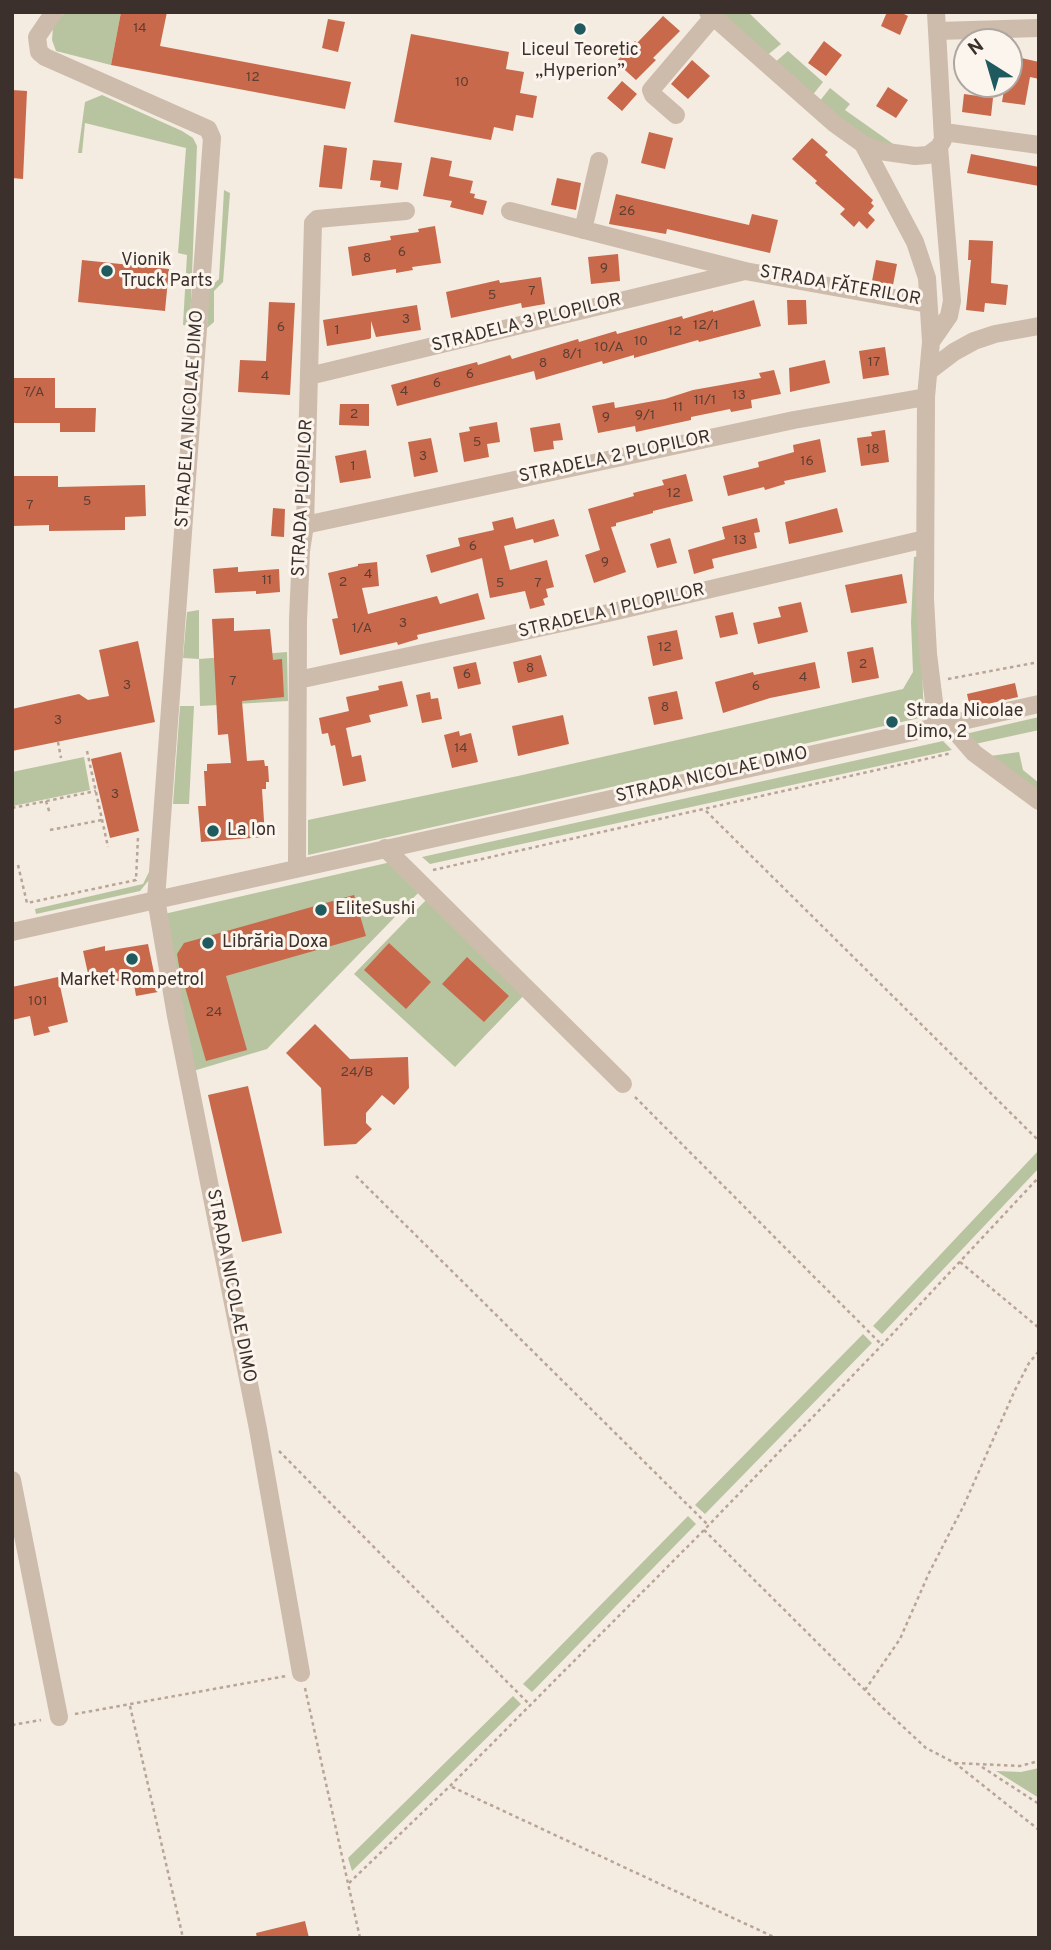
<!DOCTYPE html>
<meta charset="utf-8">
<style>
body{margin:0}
#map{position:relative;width:1051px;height:1950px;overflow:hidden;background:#f4ebe1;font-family:Overpass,sans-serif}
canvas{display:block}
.frame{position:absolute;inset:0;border:14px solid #3b302b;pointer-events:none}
.north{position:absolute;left:953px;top:28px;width:70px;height:70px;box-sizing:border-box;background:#fbf5ee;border:2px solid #aea6a0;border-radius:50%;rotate:323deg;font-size:19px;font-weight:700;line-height:28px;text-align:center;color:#3b302b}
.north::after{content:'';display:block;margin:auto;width:24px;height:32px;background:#1f5a5e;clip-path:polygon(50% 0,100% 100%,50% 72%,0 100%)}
</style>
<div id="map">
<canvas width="1051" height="1950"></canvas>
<div class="frame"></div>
<div class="north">N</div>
</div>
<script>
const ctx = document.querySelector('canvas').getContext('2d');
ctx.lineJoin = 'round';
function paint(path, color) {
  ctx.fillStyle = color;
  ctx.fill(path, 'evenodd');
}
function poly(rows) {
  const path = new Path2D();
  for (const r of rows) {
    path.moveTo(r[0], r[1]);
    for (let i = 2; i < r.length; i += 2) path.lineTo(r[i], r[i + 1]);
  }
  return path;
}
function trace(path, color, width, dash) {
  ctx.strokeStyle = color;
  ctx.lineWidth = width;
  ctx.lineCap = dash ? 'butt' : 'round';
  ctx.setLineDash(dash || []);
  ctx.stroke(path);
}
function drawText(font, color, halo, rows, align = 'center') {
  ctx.font = font + ' Overpass,sans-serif';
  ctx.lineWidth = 6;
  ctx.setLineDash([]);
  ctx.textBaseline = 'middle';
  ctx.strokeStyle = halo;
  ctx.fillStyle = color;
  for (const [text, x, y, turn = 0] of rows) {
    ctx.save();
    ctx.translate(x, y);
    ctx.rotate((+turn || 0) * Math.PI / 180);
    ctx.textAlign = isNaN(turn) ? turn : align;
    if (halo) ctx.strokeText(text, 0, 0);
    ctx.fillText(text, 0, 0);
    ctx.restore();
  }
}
paint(poly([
 [65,12,121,12,111,65,56,51,52,40,53,26],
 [718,12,748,12,781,44,765,57],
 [788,51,823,82,811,97,773,64],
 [830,88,850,104,845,110,896,146,894,150,851,129,819,102],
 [102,95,182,131,193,138,197,146,190,326,183,325,187,255,178,253,186,148,85,123,82,153,78,153,85,102],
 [224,190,230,193,223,282,214,291,214,322,207,328,209,288,219,279],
 [921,556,920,622,924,717,308,855,308,820,518,776,903,689,913,672,911,622,914,557],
 [199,610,199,659,287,652,288,701,200,706,199,659,183,658,187,612],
 [180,706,194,706,189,804,173,804],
 [1039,717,1039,730,975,744,965,734],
 [943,741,952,750,430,864,422,857],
 [1019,752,1023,770,1039,783,1039,794,990,756],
 [84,757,90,790,13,806,12,772],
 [391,862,420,891,267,1049,193,1071,164,914],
 [149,872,151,873,149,880,140,891,36,914,35,909,143,884],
 [427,899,526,993,455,1067,354,974],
 [1039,1150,1039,1168,882,1334,873,1326],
 [863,1334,872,1343,705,1514,695,1505],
 [688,1516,696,1524,532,1692,523,1684],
 [513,1696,521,1704,352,1871,348,1858],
 [1039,1768,1037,1786,1039,1787,1039,1798,996,1771,1021,1772]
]), '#b8c4a0');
paint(poly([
 [121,12,167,12,160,46,351,82,345,109,111,65],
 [887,12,900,12,908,16,900,35,881,26],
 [663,16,680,31,653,58,656,60,636,80,616,62,635,41,637,43],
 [328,19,345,22,338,52,322,48],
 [411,34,509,52,506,69,524,72,520,93,537,96,533,118,516,115,513,131,494,127,491,140,394,122],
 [824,41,842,55,826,76,808,63],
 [1017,57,1039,62,1039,79,1030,77,1025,105,1002,102,1005,84,1011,81],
 [692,60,710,76,688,99,671,84],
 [622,81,637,94,622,111,607,98],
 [888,87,908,100,896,118,876,106],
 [12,90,27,91,23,179,12,178],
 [964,94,993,98,991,116,962,112],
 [649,132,673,138,665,169,641,163],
 [812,138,828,152,825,155,873,200,871,203,874,206,868,213,875,220,867,229,859,221,854,227,840,214,845,209,815,183,817,181,792,159],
 [324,145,347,148,342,189,319,187],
 [971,154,1039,167,1039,186,967,173],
 [431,157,452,161,449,176,473,181,470,193,475,194,474,198,487,201,483,215,450,207,452,201,423,196],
 [373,160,402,163,398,190,380,187,381,181,370,180],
 [557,178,581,183,576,210,551,205],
 [616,194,749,225,752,214,778,220,770,253,667,229,666,234,609,224],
 [435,226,441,263,412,267,413,270,396,273,396,269,352,276,348,247,391,240,390,236,419,232,418,229],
 [969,240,993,241,991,283,1008,285,1006,305,985,303,984,312,966,310,971,260,968,260],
 [618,254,620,281,591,284,588,257],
 [82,260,169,269,165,311,78,302],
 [876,260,897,264,893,285,872,281],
 [541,277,545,304,522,308,521,303,451,318,446,292,499,280,500,283],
 [754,300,761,326,699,342,698,340,634,358,634,355,603,364,602,361,536,380,534,371,397,406,391,385,477,362,478,365,510,355,512,359,578,339,579,342,616,331,617,334,682,316,683,319,713,310,713,312],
 [787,300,806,300,807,324,788,325],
 [269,302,295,303,290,395,238,392,240,360,266,361],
 [417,305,421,330,376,337,371,321,371,338,369,339,327,346,323,320],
 [885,347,889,375,863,379,859,351],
 [825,360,830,383,790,392,789,368],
 [774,370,781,394,751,400,752,408,731,412,730,409,691,417,691,420,636,432,635,426,598,433,592,406,614,402,615,408,665,399,693,390,761,378,759,373],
 [12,378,55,378,55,408,96,408,95,432,60,432,60,423,12,423],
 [340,404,369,404,369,426,339,425],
 [497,422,500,442,487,444,489,457,464,462,459,433,470,431,469,427],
 [560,423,563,440,553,441,554,449,534,452,530,428],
 [885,430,889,462,861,466,857,438,872,436,871,432],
 [431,438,438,472,414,477,408,442],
 [820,439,826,472,784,481,785,484,765,490,764,487,728,496,723,476,759,467,758,462,794,452,793,445],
 [366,450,371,478,340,483,335,456],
 [686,474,693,501,653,511,653,513,616,523,616,526,611,527,626,572,594,583,585,555,600,550,588,509,634,496,633,493,664,485,662,480],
 [12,476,58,476,58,487,145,485,146,516,125,517,125,530,49,531,49,525,12,526],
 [273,508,285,509,284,537,271,536],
 [837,508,843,532,789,544,785,522],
 [513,517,516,529,554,519,559,536,534,543,533,539,504,546,510,570,547,560,554,587,546,589,548,597,543,599,545,605,530,609,525,591,490,598,482,558,431,573,426,555,460,546,458,538,494,530,492,522],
 [757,518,760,532,754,533,757,548,712,559,714,568,694,574,688,550,725,539,722,527],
 [670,538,677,563,657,568,650,544],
 [377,562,379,586,362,588,368,614,437,596,440,604,478,593,485,619,417,635,418,639,398,645,397,642,340,655,332,619,338,618,328,573,358,566,358,564],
 [238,567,238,572,279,569,280,592,256,594,256,591,215,593,213,569],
 [902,574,907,603,851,613,845,585],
 [801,602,808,632,758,644,753,623,781,617,778,607],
 [733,612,738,634,720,638,715,616],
 [234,618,234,631,270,629,273,660,282,659,284,697,242,701,247,761,264,760,265,766,268,766,269,782,266,782,266,789,262,789,265,837,201,842,198,806,206,806,204,771,207,771,207,764,231,763,228,734,218,735,212,619],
 [677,630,683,659,653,666,647,636],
 [138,641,155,722,12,751,12,709,79,694,88,700,109,696,99,650],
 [873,647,879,678,852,683,847,652],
 [541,655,547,676,518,683,513,662],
 [476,662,481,684,458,689,453,667],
 [815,662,820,688,770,698,723,713,715,682,753,672,754,675],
 [402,681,408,706,369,715,371,722,346,728,352,757,361,755,366,781,343,786,335,745,331,746,328,733,322,734,319,718,349,711,346,697,379,690,378,686],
 [1015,683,1018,697,970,708,967,694],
 [677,691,683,719,654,725,648,697],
 [430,692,431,699,438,698,442,719,422,723,416,695],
 [563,715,569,744,518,756,512,726],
 [459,731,460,736,471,733,478,762,452,768,444,735],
 [121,752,139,831,110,838,91,759],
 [354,895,366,936,226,976,247,1050,206,1061,179,966,177,954,184,943],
 [389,943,431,982,406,1009,364,970],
 [148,944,158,992,136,996,133,978,91,987,83,951,105,946,105,951],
 [467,957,509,996,484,1022,442,984],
 [58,977,68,1022,48,1027,50,1032,34,1036,30,1016,12,1020,12,987],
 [315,1024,350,1059,408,1057,409,1088,394,1105,382,1095,366,1113,366,1123,372,1129,356,1144,324,1146,321,1088,286,1053],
 [248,1086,282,1233,242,1242,208,1095],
 [305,1921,309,1938,257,1938,256,1933]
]), '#c8694b');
trace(poly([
 [948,679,1039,662],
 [58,742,61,758],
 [87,751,108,847],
 [46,801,50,814],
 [12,808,96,791],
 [706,811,1039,1141],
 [50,830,102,820],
 [18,865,27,903,136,880,138,837],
 [433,870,952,753],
 [635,1097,882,1345],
 [356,1176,708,1525],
 [960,1262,1039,1328],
 [279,1451,530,1705],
 [704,1530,884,1709,926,1748,955,1763,1039,1830],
 [305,1688,360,1938],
 [865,1690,900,1639,929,1573,964,1505,1015,1390,1029,1363,1039,1351],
 [130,1706,183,1938],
 [75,1714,286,1676],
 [12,1725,41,1720],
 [955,1763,1020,1766,1039,1761],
 [982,1767,1039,1804],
 [452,1787,776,1938],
 [349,1883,450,1786,704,1530,882,1345,1039,1177]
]), '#b9a596', 2.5, [3.5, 3.5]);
trace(poly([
 [54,12,37,37,39,52,45,57,208,129,212,138,156,899,176,1016,258,1429,301,1673],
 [708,12,835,124,863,144,880,151,915,156,928,155,939,147,943,140,936,12],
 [937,31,1039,28],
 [676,115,653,95,651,90,713,17],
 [944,132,1039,145],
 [863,144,915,242,927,278,931,342,926,397,925,599,928,654,937,726],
 [510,211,745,271,928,304],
 [583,230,599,161],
 [931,342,949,316,952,301,939,147],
 [929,371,954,352,974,341,995,334,1039,326],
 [309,376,745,271],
 [305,525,794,420,926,397],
 [298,680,608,613,925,539],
 [948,723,974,753,1039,801],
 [385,848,623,1084],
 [297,868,298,620,301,551,305,525,313,223,317,219,406,211],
 [12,932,1039,704],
 [12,1480,59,1717]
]), '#cdbbac', 18);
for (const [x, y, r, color] of [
 [580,29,7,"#1f5a5e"],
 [107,271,7,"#1f5a5e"],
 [892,722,7,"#1f5a5e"],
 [213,831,7,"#1f5a5e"],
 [321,910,7,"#1f5a5e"],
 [208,943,7,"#1f5a5e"],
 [132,959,7,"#1f5a5e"]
]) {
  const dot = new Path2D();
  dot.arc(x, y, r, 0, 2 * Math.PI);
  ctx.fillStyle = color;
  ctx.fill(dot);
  trace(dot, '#fbf5ee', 2.5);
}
drawText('14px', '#5e3e33', null, [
 ["14",140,29],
 ["12",253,78],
 ["10",462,83],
 ["26",627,212],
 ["6",402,253],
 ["8",367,259],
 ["9",604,269],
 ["7",532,292],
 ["5",492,296],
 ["3",406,320],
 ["12/1",706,326],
 ["6",281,328],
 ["1",337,331],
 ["12",675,332],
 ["10",641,342],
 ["10/A",609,348],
 ["8/1",572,355],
 ["17",874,363],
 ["8",543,364],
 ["6",470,375],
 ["4",265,377],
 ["6",437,384],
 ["4",404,392],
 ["7/A",34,393],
 ["13",739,396],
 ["11/1",705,401],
 ["11",678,408],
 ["2",354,415],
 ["9/1",645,416],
 ["9",606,418],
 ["5",477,443],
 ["18",873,450],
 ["3",423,457],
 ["16",807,462],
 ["1",353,467],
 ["12",674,494],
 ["5",87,502],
 ["7",30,506],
 ["13",740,541],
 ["6",473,547],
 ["9",605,563],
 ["4",368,575],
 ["11",267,581],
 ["2",343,583],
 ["5",500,584],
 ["7",538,584],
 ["3",403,624],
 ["1/A",362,629],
 ["12",665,648],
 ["2",863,665],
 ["8",530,669],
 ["6",467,675],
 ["4",803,678],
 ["7",233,682],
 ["3",127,686],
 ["6",756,687],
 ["8",665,708],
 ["3",58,721],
 ["14",461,749],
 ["3",115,795],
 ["101",38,1002],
 ["24",214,1013],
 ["24/B",357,1073]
]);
drawText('18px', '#3b302b', '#fbf5ee', [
 ["Liceul Teoretic",580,51,"center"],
 ["„Hyperion”",580,72,"center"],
 ["Vionik",121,261],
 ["Truck Parts",121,282],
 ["Strada Nicolae",906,712],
 ["Dimo, 2",906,733],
 ["La Ion",227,831],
 ["EliteSushi",335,910],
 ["Librăria Doxa",222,943],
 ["Market Rompetrol",132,981,"center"]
], 'left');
drawText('18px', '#3b302b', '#fbf5ee', [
 ["STRADA FĂTERILOR",840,287,10],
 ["STRADELA 3 PLOPILOR",527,324,-14],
 ["STRADELA NICOLAE DIMO",191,419,-86],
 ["STRADELA 2 PLOPILOR",615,458,-12],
 ["STRADA PLOPILOR",304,498,-87],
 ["STRADELA 1 PLOPILOR",612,612,-13],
 ["STRADA NICOLAE DIMO",712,776,-13],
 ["STRADA NICOLAE DIMO",230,1286,79]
]);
</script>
